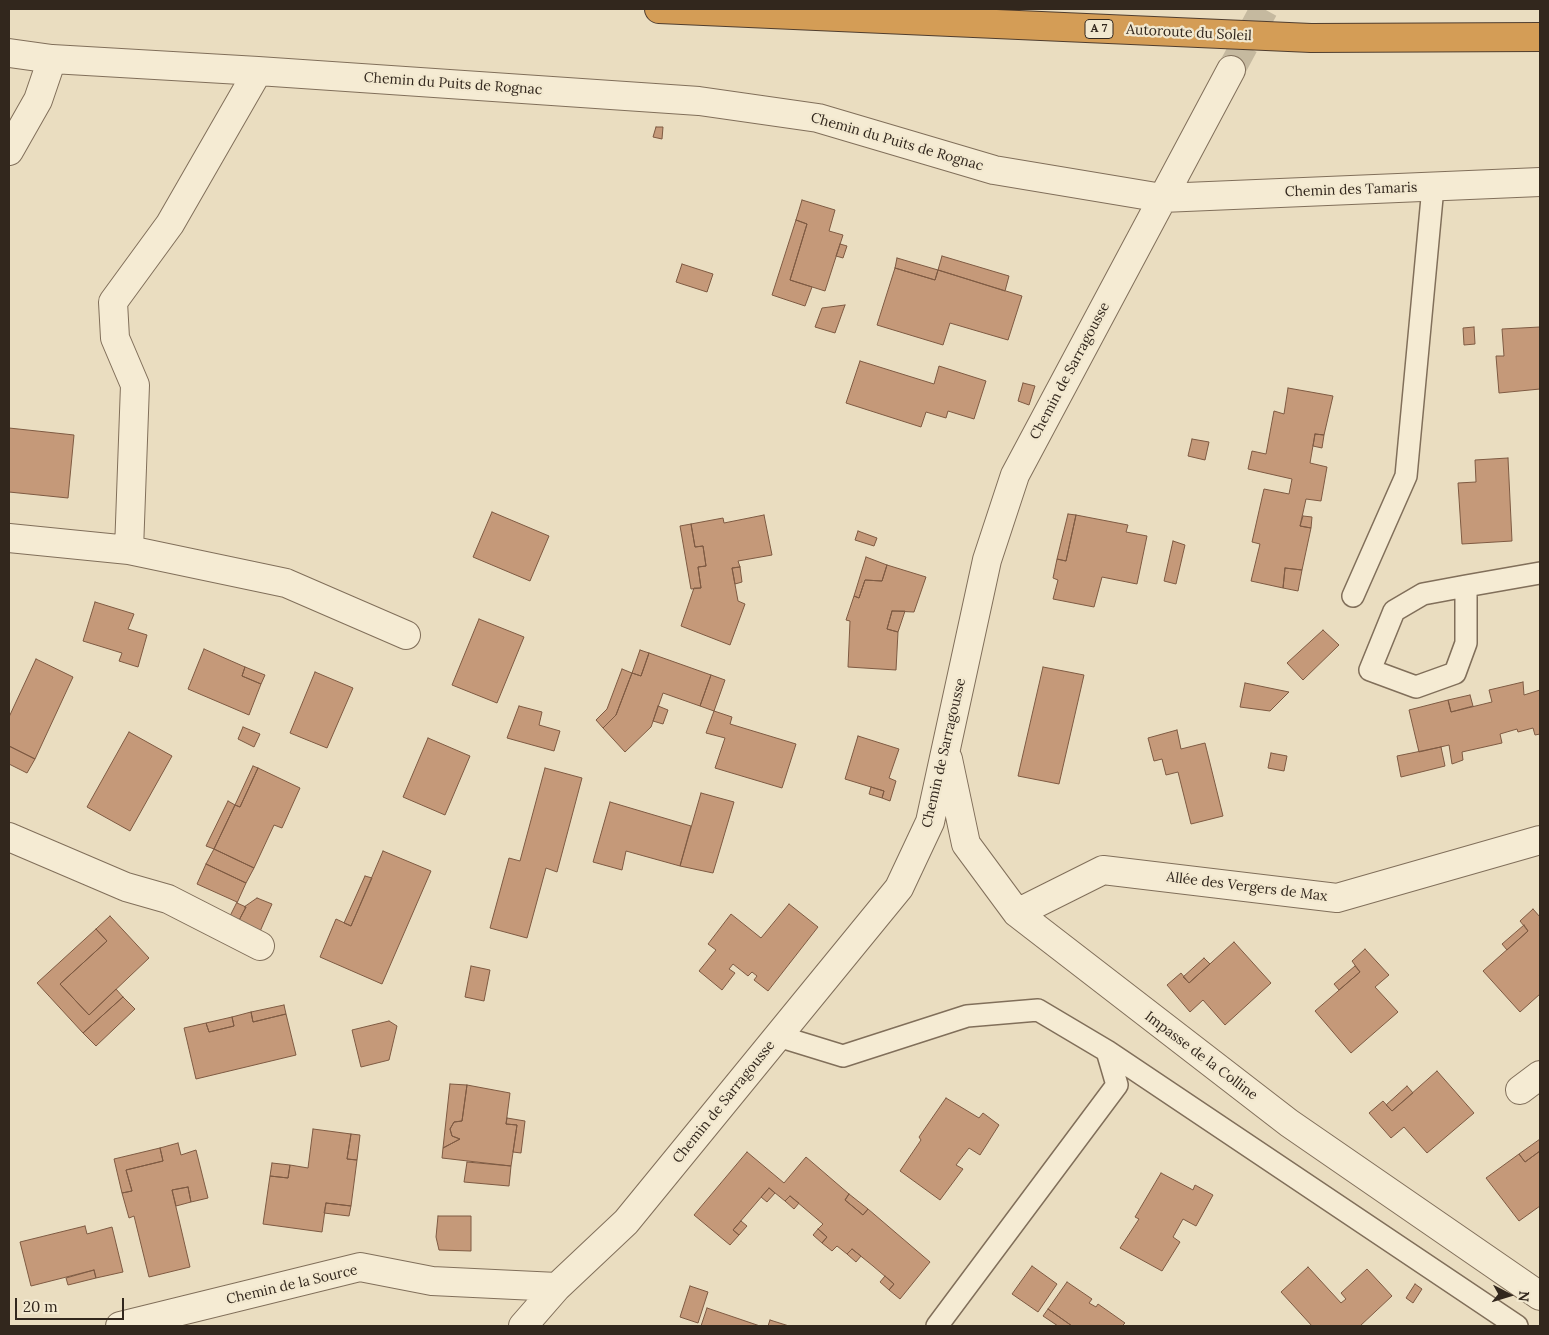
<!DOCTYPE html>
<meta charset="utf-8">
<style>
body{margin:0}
#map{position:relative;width:1549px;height:1335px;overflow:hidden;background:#eaddc0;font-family:Lora,serif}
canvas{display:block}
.frame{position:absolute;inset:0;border:10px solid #32271d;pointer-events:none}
.north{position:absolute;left:1484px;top:1270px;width:50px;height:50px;-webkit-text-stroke:4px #f2e8cf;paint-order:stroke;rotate:95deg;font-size:14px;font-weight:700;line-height:20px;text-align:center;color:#32271d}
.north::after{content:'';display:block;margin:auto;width:18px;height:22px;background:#32271d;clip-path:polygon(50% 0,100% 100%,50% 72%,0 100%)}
.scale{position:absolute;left:15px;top:1298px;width:109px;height:22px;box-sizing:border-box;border:2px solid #32271d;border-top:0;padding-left:6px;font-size:15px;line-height:18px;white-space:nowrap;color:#32271d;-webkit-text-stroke:4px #f2e8cf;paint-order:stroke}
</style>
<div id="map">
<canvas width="1549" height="1335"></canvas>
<div class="frame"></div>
<div class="north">N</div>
<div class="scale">20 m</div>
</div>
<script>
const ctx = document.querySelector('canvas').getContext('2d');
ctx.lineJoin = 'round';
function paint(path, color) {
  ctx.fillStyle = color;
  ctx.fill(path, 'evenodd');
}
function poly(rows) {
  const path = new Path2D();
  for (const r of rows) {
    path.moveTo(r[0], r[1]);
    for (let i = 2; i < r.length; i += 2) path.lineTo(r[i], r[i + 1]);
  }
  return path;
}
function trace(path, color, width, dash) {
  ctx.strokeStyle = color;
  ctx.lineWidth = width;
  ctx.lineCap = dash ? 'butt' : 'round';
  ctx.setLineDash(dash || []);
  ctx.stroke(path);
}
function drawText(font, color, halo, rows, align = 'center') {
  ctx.font = font + ' Lora,serif';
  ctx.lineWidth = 4.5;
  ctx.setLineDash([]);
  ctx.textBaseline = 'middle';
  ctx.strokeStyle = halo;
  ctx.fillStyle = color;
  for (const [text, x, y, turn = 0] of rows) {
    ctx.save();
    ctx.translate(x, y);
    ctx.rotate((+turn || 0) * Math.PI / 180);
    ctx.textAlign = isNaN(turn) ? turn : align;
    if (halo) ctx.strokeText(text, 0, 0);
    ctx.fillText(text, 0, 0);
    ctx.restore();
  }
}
const building = poly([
 [656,127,663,127,662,139,653,137,656,127],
 [802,200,835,210,829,231,843,235,825,291,790,280,807,224,796,220,802,200],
 [796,220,807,224,790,280,812,287,805,306,772,295,796,220],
 [840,244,847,246,843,258,836,256,840,244],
 [942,256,1009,276,1005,291,938,270,942,256],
 [897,258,938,270,935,280,895,268,897,258],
 [682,264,713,274,707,292,676,282,682,264],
 [895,268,935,280,938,270,1022,296,1008,340,950,323,943,345,877,325,895,268],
 [845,305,835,333,815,327,822,308,845,305],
 [1474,327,1475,344,1464,345,1463,328,1474,327],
 [1540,327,1540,389,1499,393,1496,356,1504,356,1502,329,1540,327],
 [860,361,934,384,939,366,986,381,974,419,948,411,946,418,926,412,921,427,846,403,860,361],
 [1023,383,1035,386,1029,405,1018,401,1023,383],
 [1288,388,1333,396,1324,435,1315,434,1310,463,1327,467,1321,501,1306,499,1300,526,1311,528,1302,570,1285,568,1283,588,1251,581,1260,544,1252,542,1264,489,1289,494,1292,479,1248,469,1252,451,1266,454,1274,411,1284,414,1288,388],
 [9,428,74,435,68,498,9,492,9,428],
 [1315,434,1324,435,1322,448,1313,446,1315,434],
 [1192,439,1209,442,1205,460,1188,456,1192,439],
 [1508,458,1512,541,1462,544,1458,483,1476,482,1475,460,1508,458],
 [492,512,549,536,530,581,473,557,492,512],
 [1068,514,1076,515,1066,561,1057,559,1068,514],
 [764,515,772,555,738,561,740,567,732,568,738,601,745,604,730,645,681,626,694,588,701,588,698,567,706,566,703,546,695,547,691,524,723,518,724,523,764,515],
 [1076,515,1128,525,1126,532,1147,536,1137,584,1102,577,1094,607,1053,599,1058,580,1053,578,1057,559,1066,561,1076,515],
 [1303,516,1312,517,1311,528,1300,526,1303,516],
 [691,524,695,547,703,546,706,566,698,567,701,588,691,589,680,526,691,524],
 [858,531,877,538,874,546,855,540,858,531],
 [1173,541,1185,545,1176,584,1164,581,1173,541],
 [866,557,887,565,882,581,865,580,859,598,854,596,866,557],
 [887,565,926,577,914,612,892,611,887,629,898,632,896,670,848,667,850,621,846,620,854,596,859,598,865,580,882,581,887,565],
 [740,567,742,582,735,584,732,568,740,567],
 [1285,568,1302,570,1298,591,1283,588,1285,568],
 [95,602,134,614,128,629,147,635,138,667,119,661,122,653,83,641,95,602],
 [892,611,905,611,898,632,887,629,892,611],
 [479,619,524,637,497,703,452,685,479,619],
 [1323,630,1339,645,1303,680,1287,663,1323,630],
 [204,649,245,667,242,676,261,684,249,715,188,689,204,649],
 [640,650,649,653,641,676,632,673,640,650],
 [649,653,711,675,700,706,663,693,651,727,625,752,603,728,616,715,632,673,641,676,649,653],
 [36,659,73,677,35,759,9,746,9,717,36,659],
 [245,667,265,675,261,684,242,676,245,667],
 [1043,667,1084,675,1059,784,1018,776,1043,667],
 [622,669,632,673,616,715,603,728,596,720,607,709,622,669],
 [315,672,353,688,327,748,290,733,315,672],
 [711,675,725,680,714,711,700,706,711,675],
 [1523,682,1524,695,1540,690,1540,734,1535,735,1533,728,1518,732,1517,729,1500,734,1502,743,1462,752,1463,760,1452,764,1449,745,1419,752,1409,710,1448,700,1451,712,1492,702,1489,690,1523,682],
 [1245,683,1289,692,1270,711,1240,707,1245,683],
 [1470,695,1473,706,1451,712,1448,700,1470,695],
 [519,706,542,712,539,725,560,731,554,751,507,738,519,706],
 [658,706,668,710,663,724,653,721,658,706],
 [714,711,732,717,730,724,796,744,782,788,715,768,725,738,706,733,714,711],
 [243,727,260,734,254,747,238,739,243,727],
 [1177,730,1181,749,1205,743,1223,816,1191,824,1178,772,1166,775,1162,759,1154,761,1148,738,1177,730],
 [129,732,172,756,130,831,87,807,129,732],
 [858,736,899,749,889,778,896,781,890,801,882,798,884,791,845,779,858,736],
 [428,738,470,756,445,815,403,797,428,738],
 [9,746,35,759,27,773,9,764,9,746],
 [1441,747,1445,766,1401,777,1397,756,1441,747],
 [1271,753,1287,756,1284,771,1268,768,1271,753],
 [253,766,258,768,240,807,235,805,253,766],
 [258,768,300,788,282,828,274,825,254,868,214,849,235,805,240,807,258,768],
 [545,768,582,778,557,872,546,868,527,938,490,928,509,858,520,861,545,768],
 [871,787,884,791,882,798,869,794,871,787],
 [701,793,734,802,713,873,680,866,701,793],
 [228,801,235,805,214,849,206,846,228,801],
 [610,802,691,826,680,866,626,851,622,870,593,862,610,802],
 [214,849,254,868,246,883,206,864,214,849],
 [383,851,431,871,382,984,320,957,336,919,351,926,383,851],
 [206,864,246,883,237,903,246,907,236,926,227,922,237,902,197,884,206,864],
 [365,876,372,878,351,926,344,923,365,876],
 [257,898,272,904,258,936,236,926,246,907,244,907,257,898],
 [789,904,818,927,768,991,754,980,757,976,752,972,748,976,733,964,729,969,735,973,722,990,699,971,716,950,708,944,731,914,761,938,789,904],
 [1533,909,1540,917,1540,994,1520,1012,1483,971,1528,931,1520,921,1533,909],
 [110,916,149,958,89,1015,60,984,107,941,96,929,110,916],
 [1524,925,1528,931,1507,950,1502,944,1524,925],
 [96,929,107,941,60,984,89,1015,116,989,123,997,83,1033,37,983,96,929],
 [1234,942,1271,983,1225,1025,1203,1000,1190,1012,1167,985,1181,973,1189,983,1234,942],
 [1365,949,1389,975,1375,987,1398,1012,1351,1053,1315,1011,1360,972,1352,961,1365,949],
 [1204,958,1210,964,1189,983,1183,977,1204,958],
 [471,966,490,970,484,1001,465,997,471,966],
 [1355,966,1360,972,1339,990,1334,984,1355,966],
 [123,997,135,1009,96,1046,83,1033,123,997],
 [284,1005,286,1014,253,1022,251,1012,284,1005],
 [251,1012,253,1022,286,1014,296,1055,196,1079,184,1028,206,1023,209,1032,234,1026,232,1017,251,1012],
 [232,1017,234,1026,209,1032,206,1023,232,1017],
 [389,1021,397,1026,389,1060,361,1067,352,1030,389,1021],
 [1437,1071,1474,1113,1427,1153,1404,1127,1391,1138,1369,1113,1383,1101,1392,1111,1437,1071],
 [450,1084,467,1085,462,1121,454,1122,450,1129,452,1136,460,1139,443,1148,450,1084],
 [467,1085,510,1093,506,1124,517,1125,511,1166,442,1158,443,1148,460,1139,452,1136,450,1129,454,1122,462,1121,467,1085],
 [1407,1086,1413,1093,1392,1111,1386,1105,1407,1086],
 [946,1098,979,1118,983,1113,999,1125,980,1155,969,1148,956,1165,963,1169,940,1200,900,1171,921,1140,919,1137,946,1098],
 [507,1118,525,1121,521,1153,513,1152,517,1125,506,1124,507,1118],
 [313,1129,351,1134,347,1159,357,1160,351,1206,326,1203,322,1232,263,1224,270,1176,288,1178,290,1165,308,1168,313,1129],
 [351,1134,360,1135,357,1160,347,1159,351,1134],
 [1540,1139,1540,1151,1525,1162,1519,1154,1540,1139],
 [178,1143,181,1155,196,1150,208,1198,191,1202,188,1187,172,1190,190,1267,149,1277,134,1216,129,1218,122,1193,132,1191,126,1170,163,1161,160,1148,178,1143],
 [160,1148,163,1161,126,1170,132,1191,122,1193,114,1159,160,1148],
 [1540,1151,1540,1206,1519,1221,1486,1178,1519,1154,1525,1162,1540,1151],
 [747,1152,784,1183,806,1157,849,1194,845,1200,863,1215,868,1209,930,1262,900,1299,889,1290,894,1284,873,1266,852,1249,847,1254,837,1246,832,1251,822,1243,827,1237,818,1229,823,1224,790,1196,785,1201,769,1188,733,1230,739,1235,730,1245,694,1215,747,1152],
 [467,1162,511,1166,509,1186,464,1182,467,1162],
 [272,1163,290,1165,288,1178,270,1176,272,1163],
 [1161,1173,1193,1190,1195,1185,1213,1195,1196,1226,1183,1219,1173,1237,1180,1242,1162,1271,1120,1248,1139,1219,1135,1217,1161,1173],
 [188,1187,191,1202,176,1206,172,1190,188,1187],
 [769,1188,775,1193,767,1202,761,1197,769,1188],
 [849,1194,868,1209,863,1215,845,1200,849,1194],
 [790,1196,799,1203,794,1209,785,1201,790,1196],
 [326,1203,351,1206,349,1216,324,1213,326,1203],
 [438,1216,471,1216,471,1251,439,1250,436,1237,438,1216],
 [741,1221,747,1226,739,1235,733,1230,741,1221],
 [85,1226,87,1234,112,1227,123,1272,96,1278,94,1270,31,1286,20,1242,85,1226],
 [818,1229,827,1237,822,1243,813,1235,818,1229],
 [852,1249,861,1256,856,1262,847,1254,852,1249],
 [1032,1266,1057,1284,1038,1312,1012,1294,1032,1266],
 [1308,1267,1341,1303,1346,1299,1341,1293,1367,1269,1392,1296,1360,1326,1312,1326,1281,1292,1308,1267],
 [94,1270,96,1278,68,1285,66,1278,94,1270],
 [885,1276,894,1284,889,1290,880,1282,885,1276],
 [1067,1282,1092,1299,1089,1303,1096,1307,1098,1304,1125,1323,1122,1326,1072,1326,1048,1309,1067,1282],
 [1415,1284,1422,1289,1413,1303,1406,1298,1415,1284],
 [690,1286,708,1292,698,1323,680,1317,690,1286],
 [707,1308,760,1326,701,1326,707,1308],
 [1048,1309,1072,1326,1058,1326,1043,1316,1048,1309],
 [770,1320,789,1326,768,1326,770,1320]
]);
paint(building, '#c59979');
trace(building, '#7e5a42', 1);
trace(poly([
 [1231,70,1264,9]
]), '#c5b99f', 28, [28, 14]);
const lane = poly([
 [1466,586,1466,643,1455,673,1416,687,1370,670,1394,611,1423,594,1466,586,1540,573],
 [1353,596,1406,476,1433,187],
 [778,1036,843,1056,967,1016,1038,1010,1107,1051,1117,1085,937,1326],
 [1107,1051,1517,1326]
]);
const street = poly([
 [9,53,52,59,258,71,699,101,818,118,994,170,1162,198,1540,182],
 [9,151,38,100,52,59],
 [9,538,129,550,286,583,406,635],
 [129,550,135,385,115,338,113,302,170,224,258,71],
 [948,759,966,844,1017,913,1289,1123,1540,1296],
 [9,837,126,887,168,899,260,946],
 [1017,913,1103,870,1337,898,1540,840],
 [1520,1090,1540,1075],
 [120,1326,360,1267,432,1281,557,1287],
 [523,1326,557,1287,626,1222,899,888,930,822,987,560,1015,475,1231,70]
]);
const highway = poly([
 [659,9,1311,38,1540,37]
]);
trace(lane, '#816f5a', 24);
trace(street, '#816f5a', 30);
trace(highway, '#4f3d2e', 30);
trace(lane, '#f5ebd3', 21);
trace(street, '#f5ebd3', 28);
trace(highway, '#d49d56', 28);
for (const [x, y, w] of [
 [1099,29,28]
]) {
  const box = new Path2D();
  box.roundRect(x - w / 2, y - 9.5, w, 19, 4);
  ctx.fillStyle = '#f2e8cf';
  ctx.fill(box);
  trace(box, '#32271d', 1);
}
drawText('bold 12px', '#32271d', null, [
 ["A 7",1099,29]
]);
drawText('14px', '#32271d', '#f2e8cf', [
 ["Autoroute du Soleil",1189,33,3],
 ["Chemin du Puits de Rognac",453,84,4],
 ["Chemin du Puits de Rognac",897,142,16],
 ["Chemin des Tamaris",1351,190,-2],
 ["Chemin de Sarragousse",1070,371,-62],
 ["Chemin de Sarragousse",944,753,-77],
 ["Allée des Vergers de Max",1247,887,7],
 ["Impasse de la Colline",1201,1056,37],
 ["Chemin de Sarragousse",724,1102,-51],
 ["Chemin de la Source",292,1285,-13]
]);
</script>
